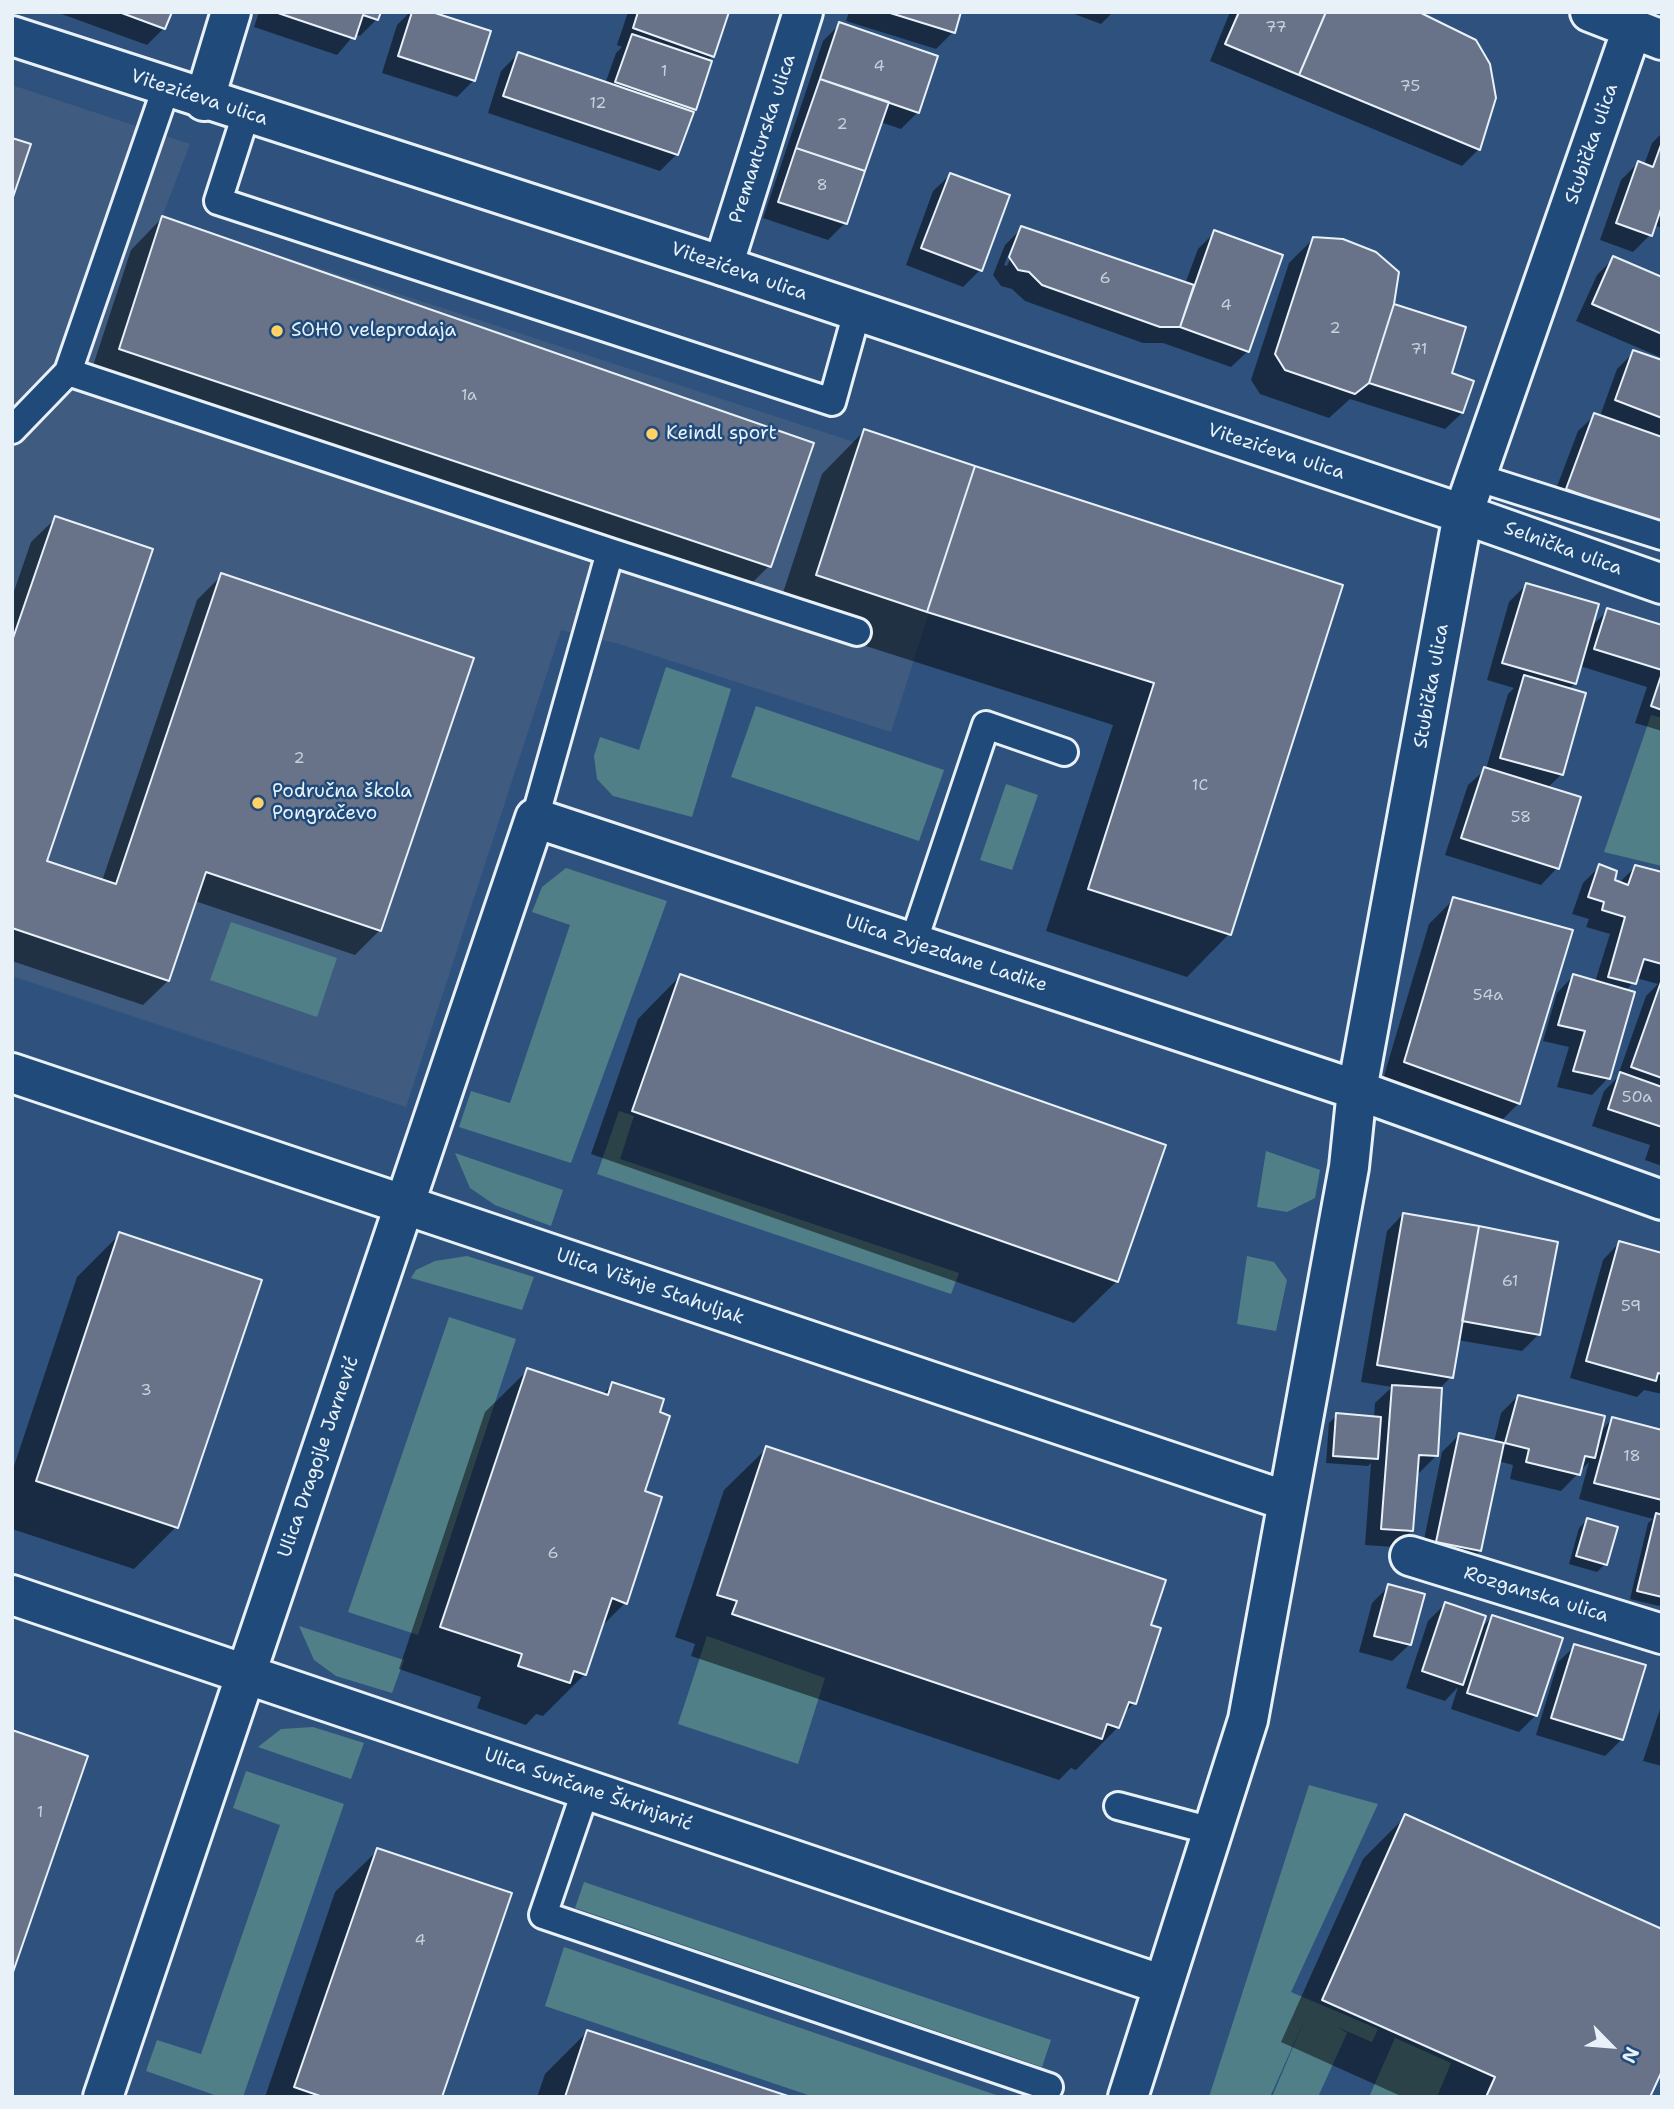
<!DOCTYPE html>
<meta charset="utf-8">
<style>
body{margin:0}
#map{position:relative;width:1674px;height:2109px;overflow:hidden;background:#2e527d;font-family:"Shantell Sans",sans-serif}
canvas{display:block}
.frame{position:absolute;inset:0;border:14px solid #e8f1f8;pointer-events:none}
.north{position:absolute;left:1576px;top:2011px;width:70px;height:70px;-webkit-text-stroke:5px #1f4a7a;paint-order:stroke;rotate:115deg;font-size:19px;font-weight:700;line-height:28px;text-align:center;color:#e8f1f8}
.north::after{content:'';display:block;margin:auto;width:24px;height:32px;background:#e8f1f8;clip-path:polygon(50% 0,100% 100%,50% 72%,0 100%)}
</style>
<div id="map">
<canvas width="1674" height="2109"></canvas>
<div class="frame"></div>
<div class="north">N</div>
</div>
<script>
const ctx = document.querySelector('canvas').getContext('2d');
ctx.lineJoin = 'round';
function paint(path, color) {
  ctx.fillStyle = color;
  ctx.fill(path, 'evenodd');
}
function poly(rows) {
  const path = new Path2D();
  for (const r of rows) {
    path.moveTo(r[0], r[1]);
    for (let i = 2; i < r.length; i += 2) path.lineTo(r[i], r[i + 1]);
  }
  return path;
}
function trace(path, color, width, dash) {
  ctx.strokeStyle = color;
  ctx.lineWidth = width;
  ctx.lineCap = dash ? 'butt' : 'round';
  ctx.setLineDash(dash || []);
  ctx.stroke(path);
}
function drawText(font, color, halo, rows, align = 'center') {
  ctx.font = font + ' "Shantell Sans",sans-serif';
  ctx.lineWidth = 5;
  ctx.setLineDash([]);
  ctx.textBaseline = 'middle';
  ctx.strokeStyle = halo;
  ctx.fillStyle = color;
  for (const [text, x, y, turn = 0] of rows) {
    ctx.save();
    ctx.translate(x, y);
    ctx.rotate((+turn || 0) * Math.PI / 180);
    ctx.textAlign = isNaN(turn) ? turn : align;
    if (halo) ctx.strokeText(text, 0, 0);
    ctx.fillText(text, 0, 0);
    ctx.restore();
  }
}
paint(poly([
 [12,85,190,144,162,217,971,480,891,732,619,644,561,630,406,1107,12,976]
]), '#3f5c80');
paint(poly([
 [666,667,731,689,692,817,613,796,597,779,594,756,600,737,639,750],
 [756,706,944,770,919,841,731,777],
 [1651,715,1662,718,1662,866,1604,852],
 [1006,784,1038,795,1012,870,980,860],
 [566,868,667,901,571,1163,459,1127,471,1091,510,1103,570,925,532,912,542,887],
 [231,922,337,958,317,1017,210,980],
 [619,1111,634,1116,620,1159,959,1273,951,1294,597,1174],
 [1266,1151,1320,1170,1315,1198,1287,1212,1257,1207],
 [455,1153,563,1190,551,1226,495,1205,470,1188],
 [467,1256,534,1277,522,1310,411,1278,416,1270,435,1261],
 [1247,1256,1274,1262,1287,1280,1276,1331,1237,1324],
 [449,1317,516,1339,418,1635,348,1612],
 [299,1626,404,1660,392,1693,336,1676,314,1660],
 [707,1636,825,1678,798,1764,678,1724],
 [313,1727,364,1743,351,1779,258,1747,281,1729],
 [246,1771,344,1804,243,2097,220,2097,146,2071,157,2040,201,2054,280,1825,233,1808],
 [1309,1785,1378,1804,1291,1992,1378,2029,1372,2042,1337,2027,1347,2033,1318,2097,1272,2097,1307,2014,1270,2097,1209,2097],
 [584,1882,1051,2040,1042,2067,575,1908],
 [564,1947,1002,2097,814,2097,545,2006],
 [1395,2038,1451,2063,1437,2097,1369,2097]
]), '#517f88');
paint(poly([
 [56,12,170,12,164,28,147,45],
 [259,12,379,12,377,19,360,36,355,34,337,55,254,27],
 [410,12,426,12,474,80,457,97,382,73,397,25],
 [628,12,727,12,713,56,707,61,695,109,677,154,660,171,488,113,501,71,518,54,605,84,616,53,622,47,617,45],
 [849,12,959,12,953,32,936,49,846,21],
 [1069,12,1113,12,1101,24],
 [1230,12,1411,12,1479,149,1462,166,1210,61],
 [840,24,918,112,901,129,880,122,845,223,828,240,763,218,823,41],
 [1662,133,1662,228,1654,225,1650,235,1633,252,1600,240,1621,180,1638,163,1644,165,1652,143],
 [950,175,980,270,963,287,906,265,933,191],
 [162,218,811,444,769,566,737,598,88,381,131,250],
 [1022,228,1185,284,1198,249,1215,232,1248,351,1231,367,1163,343,1143,343,1025,301,1012,289,1001,286,993,275,1005,245],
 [1012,246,1016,246,1007,266,1004,265],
 [1314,238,1450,374,1462,413,1445,429,1350,399,1329,418,1260,394,1251,380,1289,263],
 [1614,258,1662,279,1662,358,1576,321,1597,275],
 [1634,352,1662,362,1662,531,1550,505,1578,431,1595,415,1600,416,1617,369],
 [864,431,1341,586,1229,934,1187,977,1046,931,1113,725,775,617,822,474],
 [56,518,45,862,102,881,197,600,222,575,380,930,355,955,195,901,168,981,143,1005,12,961,12,597,31,542],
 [1526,585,1591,627,1608,610,1662,627,1662,731,1635,723,1647,687,1580,666,1575,683,1568,690,1584,694,1561,775,1547,788,1557,868,1541,885,1445,855,1468,785,1486,769,1508,694,1514,688,1487,680,1509,602],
 [1662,862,1662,1166,1645,1160,1650,1145,1592,1126,1604,1091,1617,1078,1646,996,1658,984,1636,978,1626,991,1608,1078,1592,1095,1557,1087,1569,1047,1543,1041,1557,993,1573,976,1595,982,1610,934,1586,927,1589,919,1572,914,1583,883,1600,866,1613,881,1619,883,1635,867,1658,873],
 [1454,899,1519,1103,1494,1128,1381,1086,1429,924],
 [680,976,1117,1281,1074,1323,591,1154,638,1019],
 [1403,1214,1539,1334,1522,1351,1457,1340,1451,1377,1440,1388,1436,1456,1419,1473,1416,1472,1411,1531,1394,1547,1365,1545,1371,1463,1368,1466,1326,1463,1329,1423,1337,1415,1374,1418,1375,1403,1392,1387,1361,1382,1387,1231],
 [120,1234,176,1527,134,1569,12,1529,12,1472,77,1277],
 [1619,1243,1662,1255,1662,1394,1644,1390,1637,1397,1570,1378,1603,1260],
 [528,1370,602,1395,613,1384,625,1603,601,1627,585,1674,543,1716,536,1714,526,1725,477,1708,481,1697,399,1669,485,1412],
 [1518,1396,1600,1432,1612,1419,1662,1432,1662,1510,1657,1515,1662,1517,1662,1604,1659,1606,1630,1599,1648,1523,1653,1519,1579,1499,1589,1462,1561,1491,1510,1479,1513,1465,1498,1461,1480,1551,1463,1567,1420,1559,1442,1452,1459,1435,1494,1442,1501,1413],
 [767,1448,1149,1626,1134,1703,1122,1715,1118,1727,1076,1770,1071,1768,1059,1780,691,1656,695,1644,675,1637,724,1490],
 [1587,1520,1605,1564,1597,1572,1569,1564,1579,1528],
 [1389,1586,1422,1595,1409,1645,1392,1661,1359,1652,1372,1603],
 [1445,1604,1480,1629,1492,1617,1536,1715,1519,1732,1451,1709,1458,1687,1445,1701,1406,1688,1428,1621],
 [1575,1646,1622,1739,1605,1756,1536,1735,1558,1662],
 [1662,1703,1662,1766,1643,1761],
 [1405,1817,1647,2097,1403,2097,1281,2042,1363,1859],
 [378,1850,440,2097,265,2097,335,1892],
 [587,2032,786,2097,537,2097,545,2074]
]), '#0007');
const building = poly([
 [119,12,172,12,165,29,119,12],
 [275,12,381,12,378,20,363,15,355,39,275,12],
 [412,12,432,12,491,31,475,81,398,56,412,12],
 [638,12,729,12,714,57,633,28,638,12],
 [887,12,961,12,955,33,887,12],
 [1239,12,1326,12,1299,75,1225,44,1239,12],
 [1326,12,1419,12,1476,40,1490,64,1496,98,1480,150,1299,75,1326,12],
 [839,22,938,56,919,113,820,79,839,22],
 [632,34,712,61,696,110,615,82,632,34],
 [518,52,694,112,678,155,503,96,518,52],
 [820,79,889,102,865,171,796,148,820,79],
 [12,138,31,144,12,200,12,138],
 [1662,142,1662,206,1652,236,1616,223,1638,161,1653,167,1662,142],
 [796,148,865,171,847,224,778,202,796,148],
 [950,173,1010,195,982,271,921,248,950,173],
 [162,216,814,443,771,567,119,349,162,216],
 [1021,226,1194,285,1180,327,1160,327,1042,285,1029,272,1018,270,1009,257,1021,226],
 [1214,230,1283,255,1249,352,1180,327,1214,230],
 [1313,237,1343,239,1376,252,1399,272,1394,304,1369,383,1355,394,1285,370,1275,354,1313,237],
 [1613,256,1662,277,1662,334,1592,304,1613,256],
 [1394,304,1466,327,1452,373,1474,381,1463,413,1369,383,1394,304],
 [1633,350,1662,360,1662,418,1615,400,1633,350],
 [1594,413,1662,437,1662,524,1566,489,1594,413],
 [864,429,975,466,927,612,816,575,864,429],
 [975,466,1343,585,1231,935,1088,889,1154,683,927,612,975,466],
 [55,516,153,549,47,861,116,884,221,573,474,658,381,931,206,872,169,981,12,928,12,641,55,516],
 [1526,583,1599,604,1576,684,1502,663,1526,583],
 [1607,608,1662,625,1662,670,1594,649,1607,608],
 [1662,673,1662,710,1651,706,1662,673],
 [1524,675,1586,693,1563,775,1500,758,1524,675],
 [1484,767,1581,797,1559,869,1461,838,1484,767],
 [1599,864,1617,871,1615,880,1628,885,1635,865,1662,872,1662,964,1644,959,1636,984,1608,977,1625,917,1602,910,1604,902,1588,897,1599,864],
 [1453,897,1573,930,1520,1104,1404,1062,1453,897],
 [680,974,1166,1145,1118,1282,632,1111,680,974],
 [1573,974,1635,992,1610,1079,1573,1071,1585,1031,1558,1025,1573,974],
 [1662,979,1662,1078,1631,1067,1662,979],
 [1620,1072,1662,1087,1662,1127,1608,1109,1620,1072],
 [1403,1213,1479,1226,1453,1378,1377,1365,1403,1213],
 [1479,1226,1558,1242,1540,1335,1462,1321,1479,1226],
 [119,1232,262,1280,178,1528,36,1481,119,1232],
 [1619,1241,1662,1253,1662,1374,1658,1373,1656,1381,1586,1361,1619,1241],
 [527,1368,608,1395,612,1382,664,1399,660,1412,670,1416,645,1491,662,1497,627,1604,612,1598,586,1675,574,1671,570,1683,518,1666,522,1654,440,1627,527,1368],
 [1392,1385,1442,1388,1438,1456,1419,1455,1413,1531,1381,1529,1392,1385],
 [1518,1395,1605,1416,1595,1458,1585,1456,1580,1475,1526,1462,1529,1449,1505,1443,1518,1395],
 [1336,1413,1381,1417,1378,1459,1333,1456,1336,1413],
 [1612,1417,1662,1430,1662,1500,1594,1483,1612,1417],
 [1459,1433,1504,1443,1481,1551,1436,1542,1459,1433],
 [766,1446,1166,1580,1151,1625,1161,1628,1136,1704,1129,1702,1119,1728,1107,1724,1102,1739,732,1614,737,1601,717,1595,766,1446],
 [1656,1513,1662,1515,1662,1597,1637,1591,1656,1513],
 [1587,1518,1618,1527,1607,1565,1576,1556,1587,1518],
 [1388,1584,1425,1594,1411,1645,1374,1636,1388,1584],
 [1445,1602,1486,1616,1463,1685,1422,1671,1445,1602],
 [1492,1615,1563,1638,1537,1716,1467,1693,1492,1615],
 [1574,1644,1646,1665,1623,1740,1551,1718,1574,1644],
 [12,1730,88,1756,12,1975,12,1730],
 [1405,1814,1662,1929,1662,2071,1650,2097,1486,2097,1495,2077,1322,2000,1405,1814],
 [377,1848,512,1893,442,2097,323,2097,294,2087,377,1848],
 [587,2030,791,2097,565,2097,587,2030]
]);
paint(building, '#687288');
trace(building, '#e8f1f8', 2);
const service = poly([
 [166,88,68,372,610,552,535,818],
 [246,114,218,201,832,402,857,312],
 [12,430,68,372],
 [1476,477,1662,536],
 [610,552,857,632],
 [913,943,986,725,1064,752],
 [586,1789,543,1915,1049,2087],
 [1118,1806,1212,1831]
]);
const minor = poly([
 [1590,12,1662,40],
 [1632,29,1463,514,1662,584],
 [204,101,231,12],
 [723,266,803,12],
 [12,1073,1287,1501],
 [1410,1556,1662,1634],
 [12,1595,1163,1985],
 [103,2097,535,818,1357,1090,1349,1167,1248,1720,1128,2097]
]);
const tertiary = poly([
 [12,36,723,266,1463,514,1357,1090,1662,1200]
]);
trace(service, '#e8f1f8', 32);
trace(minor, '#e8f1f8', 44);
trace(tertiary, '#e8f1f8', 44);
trace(service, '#1f4a7a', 26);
trace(minor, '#1f4a7a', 38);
trace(tertiary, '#1f4a7a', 38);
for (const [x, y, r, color] of [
 [277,331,7,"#ffd166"],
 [652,434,7,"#ffd166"],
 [258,803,7,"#ffd166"]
]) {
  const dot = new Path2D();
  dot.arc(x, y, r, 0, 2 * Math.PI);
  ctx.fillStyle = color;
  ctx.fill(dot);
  trace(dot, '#1f4a7a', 2.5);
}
drawText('16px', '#c8d1dc', null, [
 ["77",1276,28],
 ["4",879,67],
 ["1",664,72],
 ["75",1410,87],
 ["12",598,104],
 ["2",842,125],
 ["8",822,186],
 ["6",1105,279],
 ["4",1226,306],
 ["2",1335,329],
 ["71",1419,350],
 ["1a",469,396],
 ["2",299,759],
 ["1C",1200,786],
 ["58",1521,818],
 ["54a",1488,996],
 ["50a",1637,1098],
 ["61",1510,1282],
 ["59",1631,1307],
 ["3",146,1391],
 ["18",1632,1457],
 ["6",553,1554],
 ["1",40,1813],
 ["4",420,1941]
]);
drawText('19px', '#e8f1f8', '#1f4a7a', [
 ["Vitezićeva ulica",199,98,18],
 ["Premanturska ulica",763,139,-72],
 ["Stubička ulica",1592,144,-71],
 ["Vitezićeva ulica",739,272,19],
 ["Vitezićeva ulica",1276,452,18],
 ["Selnička ulica",1563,549,20],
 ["Stubička ulica",1432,686,-80],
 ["Ulica Zvjezdane Ladike",946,954,18],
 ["Ulica Višnje Stahuljak",650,1287,19],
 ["Ulica Dragojle Jarnević",319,1457,-71],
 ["Rozganska ulica",1536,1595,17],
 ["Ulica Sunčane Škrinjarić",588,1790,19]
]);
drawText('19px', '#e8f1f8', '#1f4a7a', [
 ["SOHO veleprodaja",291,331],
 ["Keindl sport",666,434],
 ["Područna škola",272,792],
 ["Pongračevo",272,814]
], 'left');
</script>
